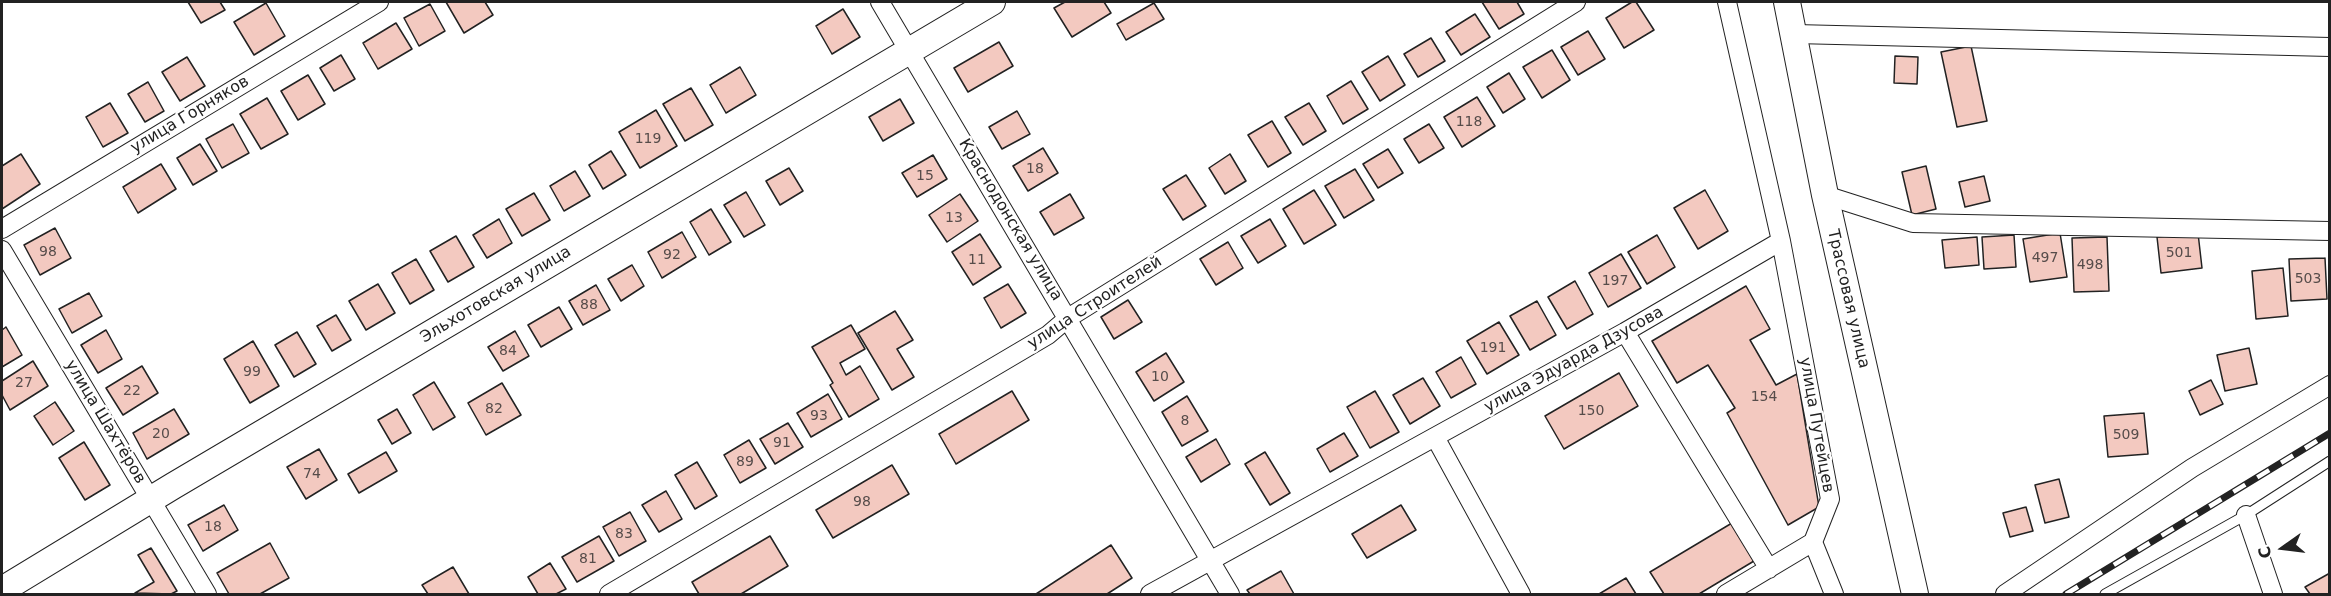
<!DOCTYPE html>
<meta charset="utf-8">
<style>
body{margin:0}
#map{position:relative;width:2331px;height:596px;overflow:hidden;background:#fff;font-family:"DejaVu Sans",sans-serif}
canvas{display:block}
.frame{position:absolute;inset:0;border:3px solid #222;pointer-events:none}
.north{position:absolute;left:2253px;top:518px;width:60px;height:60px;-webkit-text-stroke:4px #fff;paint-order:stroke;rotate:256deg;font-size:16px;font-weight:700;line-height:24px;text-align:center;color:#222}
.north::after{content:'';display:block;margin:auto;width:21px;height:27px;background:#222;clip-path:polygon(50% 0,100% 100%,50% 72%,0 100%)}
</style>
<div id="map">
<canvas width="2331" height="596"></canvas>
<div class="frame"></div>
<div class="north">С</div>
</div>
<script>
const ctx = document.querySelector('canvas').getContext('2d');
ctx.lineJoin = 'round';
function paint(path, color) {
  ctx.fillStyle = color;
  ctx.fill(path, 'evenodd');
}
function poly(rows) {
  const path = new Path2D();
  for (const r of rows) {
    path.moveTo(r[0], r[1]);
    for (let i = 2; i < r.length; i += 2) path.lineTo(r[i], r[i + 1]);
  }
  return path;
}
function trace(path, color, width, dash) {
  ctx.strokeStyle = color;
  ctx.lineWidth = width;
  ctx.lineCap = dash ? 'butt' : 'round';
  ctx.setLineDash(dash || []);
  ctx.stroke(path);
}
function drawText(font, color, halo, rows, align = 'center') {
  ctx.font = font + ' "DejaVu Sans",sans-serif';
  ctx.lineWidth = 4.5;
  ctx.setLineDash([]);
  ctx.textBaseline = 'middle';
  ctx.strokeStyle = halo;
  ctx.fillStyle = color;
  for (const [text, x, y, turn = 0] of rows) {
    ctx.save();
    ctx.translate(x, y);
    ctx.rotate((+turn || 0) * Math.PI / 180);
    ctx.textAlign = isNaN(turn) ? turn : align;
    if (halo) ctx.strokeText(text, 0, 0);
    ctx.fillText(text, 0, 0);
    ctx.restore();
  }
}
const building = poly([
 [188,2,220,2,225,10,201,23,188,2],
 [446,2,485,2,493,15,464,33,446,2],
 [1065,2,1104,2,1111,13,1072,37,1054,8,1065,2],
 [1482,2,1517,2,1524,14,1499,29,1482,2],
 [1632,2,1636,2,1654,30,1624,48,1606,18,1632,2],
 [266,3,285,36,254,55,234,22,266,3],
 [1154,3,1164,19,1126,40,1117,24,1154,3],
 [430,4,445,31,419,46,404,18,430,4],
 [843,9,860,37,832,54,816,26,843,9],
 [1475,14,1490,37,1461,55,1446,32,1475,14],
 [396,23,412,49,378,69,363,43,396,23],
 [1588,31,1605,59,1578,75,1561,47,1588,31],
 [1431,38,1445,61,1418,77,1404,54,1431,38],
 [999,42,1013,66,968,92,954,68,999,42],
 [1971,46,1987,121,1957,127,1941,52,1971,46],
 [1552,50,1570,80,1542,98,1523,67,1552,50],
 [341,55,355,79,334,91,320,68,341,55],
 [1388,56,1405,85,1380,101,1362,72,1388,56],
 [1895,56,1918,57,1917,84,1894,83,1895,56],
 [187,57,205,86,180,101,162,72,187,57],
 [740,67,756,95,726,113,710,85,740,67],
 [1509,73,1525,99,1503,113,1487,87,1509,73],
 [308,75,325,104,298,120,281,91,308,75],
 [1351,81,1368,109,1343,124,1327,96,1351,81],
 [148,82,164,111,145,122,128,94,148,82],
 [691,88,713,125,685,141,663,104,691,88],
 [1477,97,1495,126,1462,147,1444,117,1477,97],
 [267,98,288,134,261,149,240,114,267,98],
 [900,99,914,123,883,141,869,117,900,99],
 [110,103,128,133,103,147,86,117,110,103],
 [1309,103,1326,131,1303,145,1285,117,1309,103],
 [656,110,677,146,640,168,619,132,656,110],
 [1017,111,1030,134,1002,149,989,127,1017,111],
 [1272,121,1291,153,1268,167,1248,135,1272,121],
 [233,124,249,153,222,168,206,139,233,124],
 [1429,124,1444,148,1419,163,1404,139,1429,124],
 [200,144,217,171,193,185,177,158,200,144],
 [1043,148,1058,173,1028,191,1013,166,1043,148],
 [1388,149,1403,173,1378,188,1363,164,1388,149],
 [611,151,626,175,603,189,589,165,611,151],
 [21,154,40,184,2,209,2,166,21,154],
 [1230,154,1246,181,1225,194,1209,168,1230,154],
 [933,155,947,179,917,197,902,173,933,155],
 [161,164,176,189,138,213,123,187,161,164],
 [1926,166,1936,209,1912,215,1902,172,1926,166],
 [789,168,803,191,780,205,766,181,789,168],
 [1355,169,1374,200,1344,218,1325,186,1355,169],
 [575,171,590,196,564,211,550,186,575,171],
 [1186,175,1206,206,1183,220,1163,189,1186,175],
 [1984,176,1990,201,1965,207,1959,182,1984,176],
 [1314,190,1336,225,1304,244,1283,209,1314,190],
 [1705,190,1728,231,1698,249,1674,208,1705,190],
 [746,192,765,225,744,237,724,205,746,192],
 [534,193,550,220,522,236,506,209,534,193],
 [960,194,978,221,947,242,929,215,960,194],
 [1070,194,1084,218,1054,235,1040,212,1070,194],
 [711,209,731,242,709,255,690,222,711,209],
 [499,219,512,243,487,258,473,235,499,219],
 [1270,219,1286,246,1258,263,1241,236,1270,219],
 [55,228,71,258,40,275,24,245,55,228],
 [682,232,696,257,662,278,648,252,682,232],
 [2060,233,2067,277,2030,282,2023,239,2060,233],
 [2198,233,2202,268,2161,273,2157,237,2198,233],
 [980,234,1001,267,973,285,952,252,980,234],
 [1657,235,1675,267,1647,284,1628,252,1657,235],
 [2014,235,2016,267,1984,269,1982,237,2014,235],
 [456,236,474,267,448,282,430,251,456,236],
 [1977,237,1979,265,1945,268,1942,240,1977,237],
 [2107,237,2109,291,2074,292,2072,238,2107,237],
 [1228,242,1243,268,1216,285,1200,259,1228,242],
 [1621,254,1641,288,1608,307,1589,273,1621,254],
 [2325,258,2327,299,2291,301,2289,259,2325,258],
 [416,259,434,290,410,304,392,273,416,259],
 [632,265,644,286,621,301,608,279,632,265],
 [2283,268,2288,316,2256,319,2252,271,2283,268],
 [1575,281,1593,314,1567,329,1548,297,1575,281],
 [378,284,395,313,366,330,349,301,378,284],
 [1008,284,1026,313,1001,328,984,298,1008,284],
 [596,285,610,310,583,325,569,301,596,285],
 [1746,286,1770,329,1750,340,1776,385,1797,374,1819,507,1788,525,1727,413,1735,408,1708,365,1677,383,1652,341,1746,286],
 [89,293,102,316,72,333,59,309,89,293],
 [1128,300,1142,322,1114,339,1101,317,1128,300],
 [1537,301,1556,335,1530,350,1510,316,1537,301],
 [559,307,572,329,541,347,528,325,559,307],
 [895,311,913,340,897,349,914,377,892,390,858,333,895,311],
 [336,315,351,340,332,351,317,326,336,315],
 [1499,322,1519,355,1487,374,1467,341,1499,322],
 [851,325,865,349,840,363,846,375,860,366,879,399,849,417,830,385,833,383,812,347,851,325],
 [6,327,22,355,2,367,2,330,6,327],
 [106,330,122,359,98,373,81,345,106,330],
 [515,331,529,356,503,371,488,347,515,331],
 [297,332,316,364,294,377,275,345,297,332],
 [253,341,279,386,250,403,224,359,253,341],
 [2249,348,2257,384,2225,391,2217,355,2249,348],
 [1166,353,1184,382,1154,401,1136,372,1166,353],
 [1461,357,1476,384,1451,398,1436,372,1461,357],
 [33,361,48,386,10,410,2,395,2,381,33,361],
 [142,366,158,393,123,415,106,388,142,366],
 [1619,373,1638,406,1564,449,1545,416,1619,373],
 [1423,378,1440,406,1410,424,1393,395,1423,378],
 [2211,380,2223,404,2200,415,2189,391,2211,380],
 [434,382,455,417,433,430,413,395,434,382],
 [502,383,521,415,486,435,468,403,502,383],
 [1012,391,1029,420,956,464,939,434,1012,391],
 [1375,391,1399,432,1370,448,1347,407,1375,391],
 [828,394,842,419,811,437,797,413,828,394],
 [1187,396,1208,431,1182,446,1162,412,1187,396],
 [55,402,74,431,53,445,34,416,55,402],
 [174,409,189,434,147,459,133,433,174,409],
 [397,409,411,433,392,444,378,420,397,409],
 [2144,413,2148,454,2108,457,2104,416,2144,413],
 [788,423,803,447,775,464,760,439,788,423],
 [1344,433,1358,456,1330,472,1317,449,1344,433],
 [1216,439,1230,464,1201,482,1186,457,1216,439],
 [749,440,766,468,740,483,724,455,749,440],
 [84,442,110,485,85,500,59,458,84,442],
 [319,449,337,480,306,499,287,467,319,449],
 [386,452,397,471,359,493,348,474,386,452],
 [1265,452,1290,493,1270,505,1245,464,1265,452],
 [697,462,717,496,695,509,675,475,697,462],
 [892,465,909,494,833,538,816,510,892,465],
 [2059,479,2069,517,2045,523,2035,485,2059,479],
 [666,491,682,519,659,532,642,505,666,491],
 [224,505,238,530,203,551,188,525,224,505],
 [1401,505,1416,530,1367,558,1352,534,1401,505],
 [2026,507,2033,531,2010,537,2003,513,2026,507],
 [630,512,646,541,619,556,603,527,630,512],
 [1732,523,1754,561,1699,594,1664,594,1650,572,1732,523],
 [599,536,614,561,577,582,562,557,599,536],
 [770,536,788,566,741,594,699,594,692,582,770,536],
 [270,543,289,578,260,594,229,594,217,573,270,543],
 [1111,545,1132,578,1107,594,1036,594,1111,545],
 [151,548,177,591,171,594,135,593,154,582,138,555,151,548],
 [550,563,566,589,556,594,538,594,528,577,550,563],
 [453,567,469,594,428,594,422,585,453,567],
 [1281,571,1294,594,1250,594,1247,590,1281,571],
 [2330,573,2330,594,2310,594,2305,587,2330,573],
 [1626,578,1636,594,1599,594,1626,578]
]);
paint(building, '#f3c9c0');
trace(building, '#222', 1.5);
const lane = poly([
 [2105,594,2246,515,2330,461]
]);
const street = poly([
 [880,2,1230,594],
 [1795,34,2330,47],
 [1825,195,1913,223,2330,231],
 [2,229,379,2],
 [2,250,207,594],
 [1625,332,1769,569],
 [1435,437,1521,594],
 [2246,515,2273,594],
 [1813,542,1834,594],
 [609,594,1048,335,1068,318,1576,2],
 [1150,594,1625,332,1781,241,1727,2],
 [1726,594,1813,542,1830,499,1781,241],
 [2005,594,2192,468,2330,385]
]);
const secondary = poly([
 [1787,2,1825,195,1915,594],
 [2,590,173,486,992,2]
]);
trace(lane, '#222', 11);
trace(street, '#222', 20);
trace(secondary, '#222', 28);
trace(lane, '#fff', 9);
trace(street, '#fff', 18);
trace(secondary, '#fff', 26);
const rail = poly([
 [2066,594,2330,433]
]);
trace(rail, '#222', 7);
trace(rail, '#fff', 4.5, [14]);
drawText('14px', '#564c4a', null, [
 ["118",1469,122],
 ["119",648,139],
 ["18",1035,169],
 ["15",925,176],
 ["13",954,218],
 ["98",48,252],
 ["501",2179,253],
 ["92",672,255],
 ["497",2045,258],
 ["11",977,260],
 ["498",2090,265],
 ["503",2308,279],
 ["197",1615,281],
 ["88",589,305],
 ["191",1493,348],
 ["84",508,351],
 ["99",252,372],
 ["10",1160,377],
 ["27",24,383],
 ["22",132,391],
 ["154",1764,397],
 ["82",494,409],
 ["150",1591,411],
 ["93",819,416],
 ["8",1185,421],
 ["20",161,434],
 ["509",2126,435],
 ["91",782,443],
 ["89",745,462],
 ["74",312,474],
 ["98",862,502],
 ["18",213,527],
 ["83",624,534],
 ["81",588,559]
]);
drawText('16px', '#222', '#fff', [
 ["улица Горняков",190,115,-31],
 ["Краснодонская улица",1010,220,59],
 ["Эльхотовская улица",496,295,-31],
 ["Трассовая улица",1848,299,77],
 ["улица Строителей",1095,303,-33],
 ["улица Эдуарда Дзусова",1574,360,-29],
 ["улица Шахтёров",105,422,59],
 ["улица Путейцев",1816,425,80]
]);
</script>
